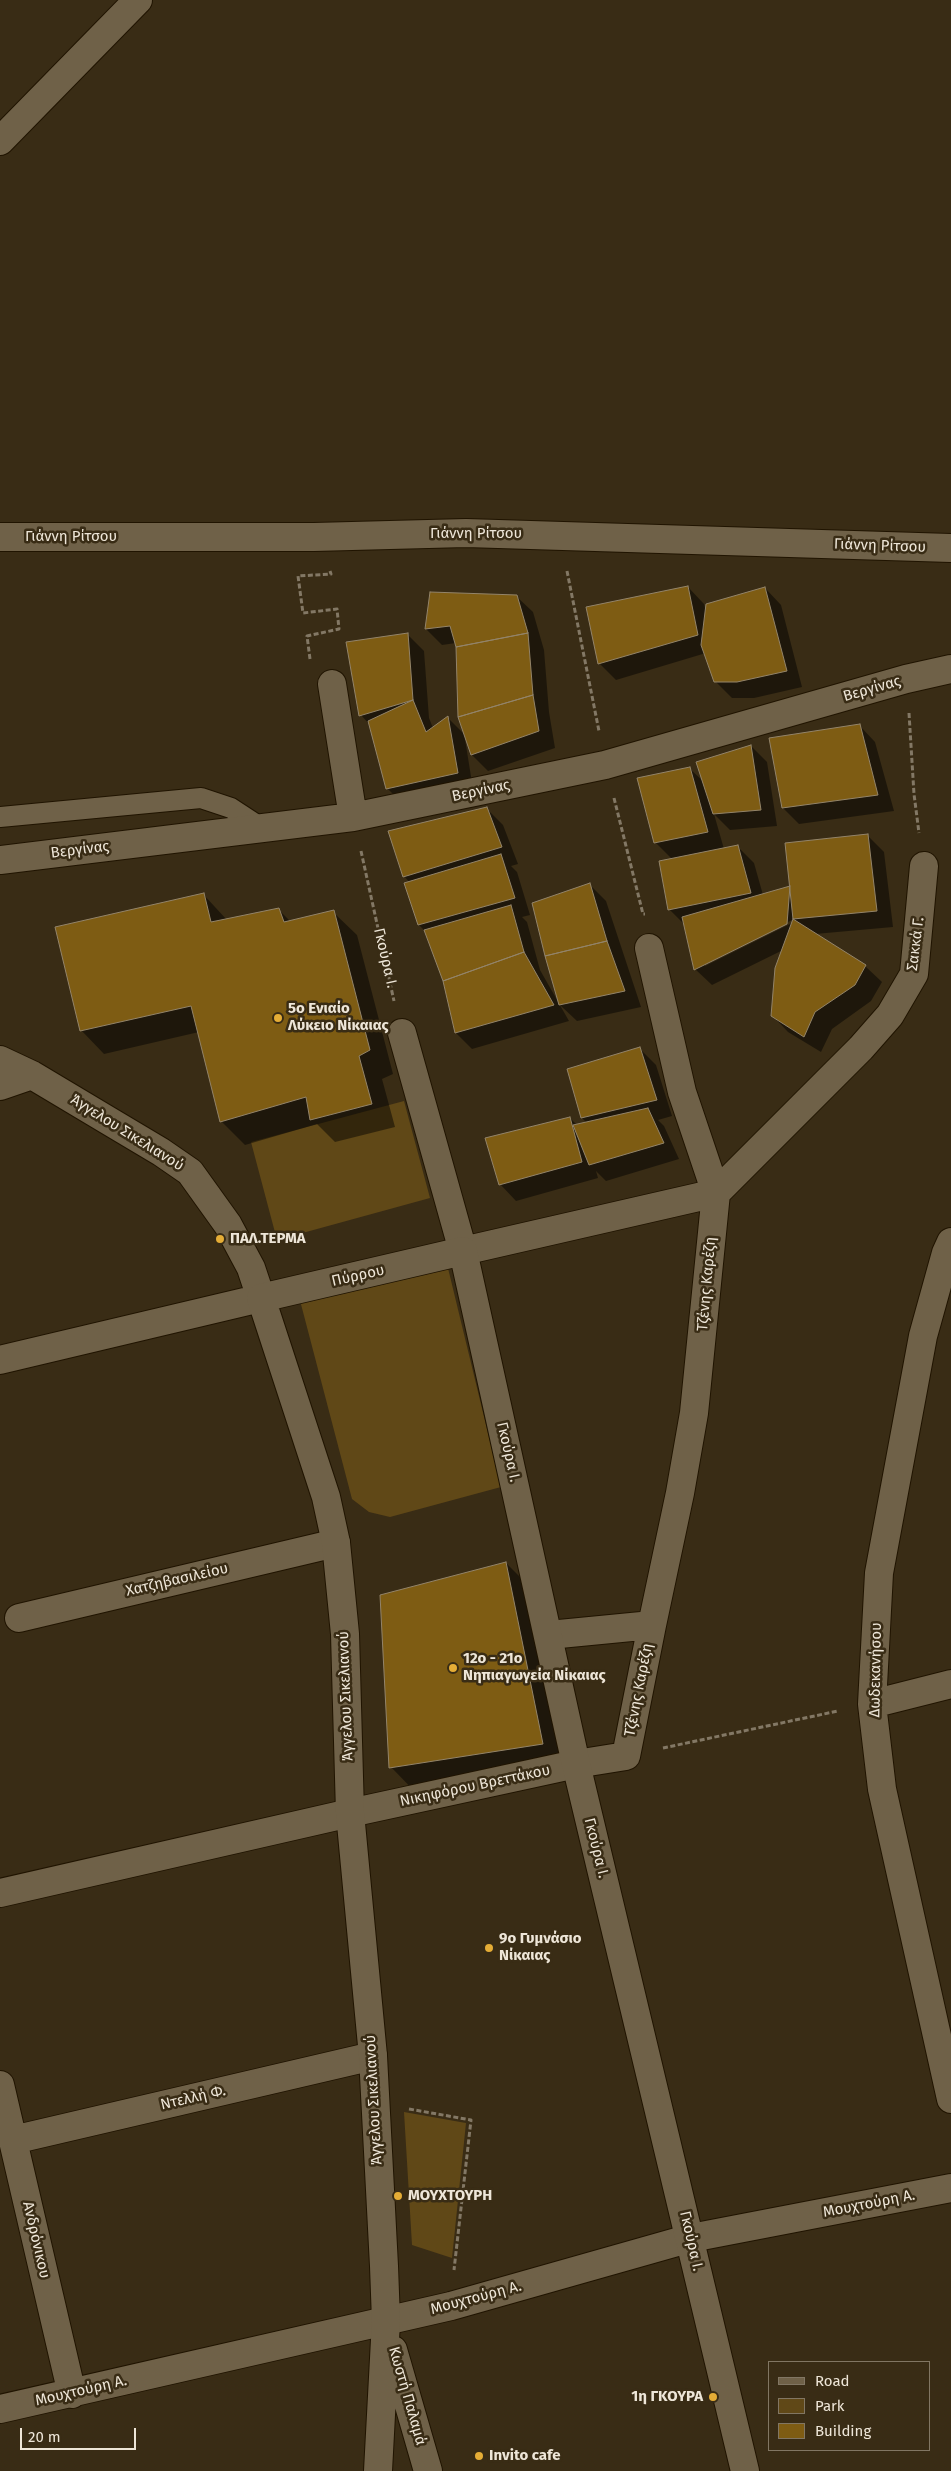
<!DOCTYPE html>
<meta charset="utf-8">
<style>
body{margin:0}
#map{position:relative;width:951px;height:2471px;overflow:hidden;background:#392c15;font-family:"Fira Sans",sans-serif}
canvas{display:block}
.legend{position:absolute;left:768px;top:2361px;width:162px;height:90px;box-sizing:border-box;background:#392c15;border:1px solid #817663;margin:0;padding:6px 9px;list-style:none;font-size:15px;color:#eee6d8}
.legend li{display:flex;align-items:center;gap:10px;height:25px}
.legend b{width:25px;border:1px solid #817663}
.scale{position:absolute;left:20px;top:2428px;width:116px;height:22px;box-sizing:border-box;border:2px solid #eee6d8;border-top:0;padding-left:6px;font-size:15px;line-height:18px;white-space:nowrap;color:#eee6d8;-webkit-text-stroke:4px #392c15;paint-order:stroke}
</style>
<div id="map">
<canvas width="951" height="2471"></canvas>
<ul class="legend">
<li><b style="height:6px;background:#6f6148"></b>Road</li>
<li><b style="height:14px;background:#604817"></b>Park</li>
<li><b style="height:14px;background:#7e5c13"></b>Building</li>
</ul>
<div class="scale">20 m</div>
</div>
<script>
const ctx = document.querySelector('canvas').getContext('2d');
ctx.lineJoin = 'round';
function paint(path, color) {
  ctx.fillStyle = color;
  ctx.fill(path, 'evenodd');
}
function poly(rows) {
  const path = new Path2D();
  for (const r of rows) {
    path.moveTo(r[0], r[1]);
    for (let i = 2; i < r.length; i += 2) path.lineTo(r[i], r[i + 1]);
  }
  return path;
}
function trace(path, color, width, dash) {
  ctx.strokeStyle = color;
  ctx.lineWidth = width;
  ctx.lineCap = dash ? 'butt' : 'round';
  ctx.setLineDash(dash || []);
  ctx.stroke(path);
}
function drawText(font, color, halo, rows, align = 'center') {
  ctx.font = font + ' "Fira Sans",sans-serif';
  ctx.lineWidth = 5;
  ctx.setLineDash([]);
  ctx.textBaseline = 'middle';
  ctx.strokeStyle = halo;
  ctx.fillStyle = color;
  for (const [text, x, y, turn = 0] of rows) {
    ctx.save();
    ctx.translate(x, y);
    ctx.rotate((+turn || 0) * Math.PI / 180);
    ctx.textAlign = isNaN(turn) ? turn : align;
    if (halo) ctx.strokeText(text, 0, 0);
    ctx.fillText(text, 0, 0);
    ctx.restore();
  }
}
paint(poly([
 [404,1101,430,1198,277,1240,251,1142],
 [447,1264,501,1487,390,1517,369,1512,352,1499,297,1289],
 [404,2112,466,2123,452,2258,412,2245]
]), '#604817');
paint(poly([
 [688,587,704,604,706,612,765,588,781,605,802,687,754,698,732,698,715,681,706,653,616,680,600,664,588,608],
 [516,596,533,612,544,650,549,712,555,748,488,771,472,755,465,739,473,789,403,804,387,788,370,725,361,715,408,635,424,651,429,718,433,728,448,718,465,735,456,643,442,645,426,629],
 [859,725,875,742,894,811,799,824,783,808],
 [751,746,767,762,777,826,730,830,714,814,724,849,737,846,754,863,763,895,791,887,867,835,884,852,893,927,815,934,865,966,882,982,871,1001,832,1029,821,1052,788,1032,772,1015,783,950,712,985,695,969,685,925,670,910,673,860,655,842,690,769,704,782],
 [792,920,794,922,705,966,705,963],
 [487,809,503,825,518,864,511,866,517,872,530,915,522,917,527,922,540,970,569,1021,472,1049,456,1033,444,981,426,932,419,925,406,884,410,883,404,876],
 [590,885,606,901,641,1007,577,1021,560,1005],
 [203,894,227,920,278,909,291,922,333,912,357,935,393,1074,382,1079,395,1127,335,1142,317,1124,245,1145,221,1121,199,1032,104,1054,81,1030],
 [640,1049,656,1065,672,1116,658,1120,664,1126,679,1159,606,1181,596,1171,598,1178,516,1201,500,1184,570,1118,577,1125,587,1123,582,1118,568,1070],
 [506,1563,535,1592,572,1773,420,1797,391,1767]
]), '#0007');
const building = poly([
 [688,586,698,635,598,664,586,607,688,586],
 [765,587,787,671,737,682,714,682,701,645,706,604,765,587],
 [430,592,517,595,528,633,456,647,450,626,425,629,430,592],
 [408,633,413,700,359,716,346,642,408,633],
 [528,633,533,695,458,717,456,647,528,633],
 [533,695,539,731,471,755,458,717,533,695],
 [413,700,426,732,448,716,458,773,386,789,368,721,413,700],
 [860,724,878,795,782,808,769,738,860,724],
 [751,745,761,810,713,814,696,762,751,745],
 [690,767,708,832,654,843,637,778,690,767],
 [487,807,502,847,403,877,388,831,487,807],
 [868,834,877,911,793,919,785,843,868,834],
 [738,845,751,893,668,910,659,861,738,845],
 [501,854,515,898,418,925,404,883,501,854],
 [590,883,607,941,545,956,532,903,590,883],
 [790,886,787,924,694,970,682,917,790,886],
 [204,893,211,922,279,908,284,922,334,910,370,1050,359,1056,372,1104,310,1120,306,1097,220,1122,191,1006,80,1031,55,927,204,893],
 [511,905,524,952,443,981,424,930,511,905],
 [793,919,866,965,855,985,815,1012,804,1037,771,1016,775,968,793,919],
 [607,941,625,991,559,1005,545,956,607,941],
 [524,952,554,1005,455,1033,443,981,524,952],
 [640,1047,657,1100,581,1118,567,1069,640,1047],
 [648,1108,664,1143,589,1165,573,1125,648,1108],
 [570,1117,582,1162,499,1185,485,1138,570,1117],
 [506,1562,543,1744,389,1768,380,1595,506,1562]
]);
paint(building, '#7e5c13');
trace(building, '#93846a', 1);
const service = poly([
 [0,817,201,798,231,808,260,827]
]);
const minor = poly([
 [0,141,138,0],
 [0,537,314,537,466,533,951,548],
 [332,684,353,817],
 [0,860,353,817,605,765,906,679,951,669],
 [402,1033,463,1251,716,1193,861,1048,890,1015,914,974,924,866],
 [0,1060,32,1075,114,1124,161,1152,190,1172,228,1225,251,1268,261,1298,0,1360],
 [0,1086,32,1075],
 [951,1242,946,1253,923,1336,879,1573,872,1704,882,1789,951,2099],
 [19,1618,336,1543],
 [549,1635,652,1625,680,1493,694,1413,716,1193,682,1092,649,948],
 [872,1704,951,1684],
 [0,1893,350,1813,576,1764,626,1756,652,1625],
 [0,2085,72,2394],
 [13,2140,373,2056],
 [0,2409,451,2306,691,2238,951,2188]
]);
const tertiary = poly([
 [393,2350,428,2471],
 [378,2471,386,2321,384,2266,373,2056,350,1813,345,1634,336,1543,326,1497,261,1298,463,1251,576,1764,745,2471]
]);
trace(service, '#201400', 22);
trace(minor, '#201400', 30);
trace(tertiary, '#201400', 30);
trace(poly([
 [567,571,599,731],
 [310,659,307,636,339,629,337,609,303,613,298,576,331,574,330,571],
 [909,713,914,794,919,833],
 [614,798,643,914,645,914],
 [361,851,394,1001],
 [663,1748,838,1711],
 [409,2109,471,2120,454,2270]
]), '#837865', 3, [5, 2.5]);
trace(service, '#6f6148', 20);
trace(minor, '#6f6148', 28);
trace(tertiary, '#6f6148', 28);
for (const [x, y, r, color] of [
 [278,1018,5,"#e5ad36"],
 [220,1239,5,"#e5ad36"],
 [453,1668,5,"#e5ad36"],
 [489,1948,5,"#e5ad36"],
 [398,2196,5,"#e5ad36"],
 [713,2397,5,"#e5ad36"],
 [479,2456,5,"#e5ad36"]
]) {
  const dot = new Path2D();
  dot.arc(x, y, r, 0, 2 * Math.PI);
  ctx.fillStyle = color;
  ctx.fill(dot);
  trace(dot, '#392c15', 2);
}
drawText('15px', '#eee6d8', '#392c15', [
 ["Γιάννη Ρίτσου",476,534],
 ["Γιάννη Ρίτσου",71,537],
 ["Γιάννη Ρίτσου",880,546,2],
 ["Βεργίνας",872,689,-16],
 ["Βεργίνας",481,791,-12],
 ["Βεργίνας",80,850,-7],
 ["Σακκά Γ.",916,944,-83],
 ["Γκούρα Ι.",385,958,77],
 ["Άγγελου Σικελιανού",127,1133,32],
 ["Πύρρου",358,1276,-13],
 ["Τζένης Καρέζη",707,1284,-85],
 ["Γκούρα Ι.",508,1452,77],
 ["Χατζηβασιλείου",177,1580,-13],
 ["Δωδεκανήσου",876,1670,-89],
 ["Τζένης Καρέζη",639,1690,-79],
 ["Άγγελου Σικελιανού",346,1696,-92],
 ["Νικηφόρου Βρεττάκου",475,1786,-12],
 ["Γκούρα Ι.",596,1848,76],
 ["Ντελλή Φ.",193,2098,-13],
 ["Άγγελου Σικελιανού",374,2100,-93],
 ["Μουχτούρη Α.",869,2204,-11],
 ["Ανδρόνικου",36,2240,77],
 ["Γκούρα Ι.",691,2241,77],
 ["Μουχτούρη Α.",476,2298,-15],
 ["Μουχτούρη Α.",81,2391,-13],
 ["Κωστή Παλαμά",407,2396,74]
]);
drawText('bold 15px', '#eee6d8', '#392c15', [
 ["5ο Ενιαίο",288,1009],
 ["Λύκειο Νίκαιας",288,1026],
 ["ΠΑΛ.ΤΕΡΜΑ",230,1239],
 ["12ο - 21ο",463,1659],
 ["Νηπιαγωγεία Νίκαιας",463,1676],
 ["9ο Γυμνάσιο",499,1939],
 ["Νίκαιας",499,1956],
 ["ΜΟΥΧΤΟΥΡΗ",408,2196],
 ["1η ΓΚΟΥΡΑ",703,2397,"right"],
 ["Invito cafe",489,2456]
], 'left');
</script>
